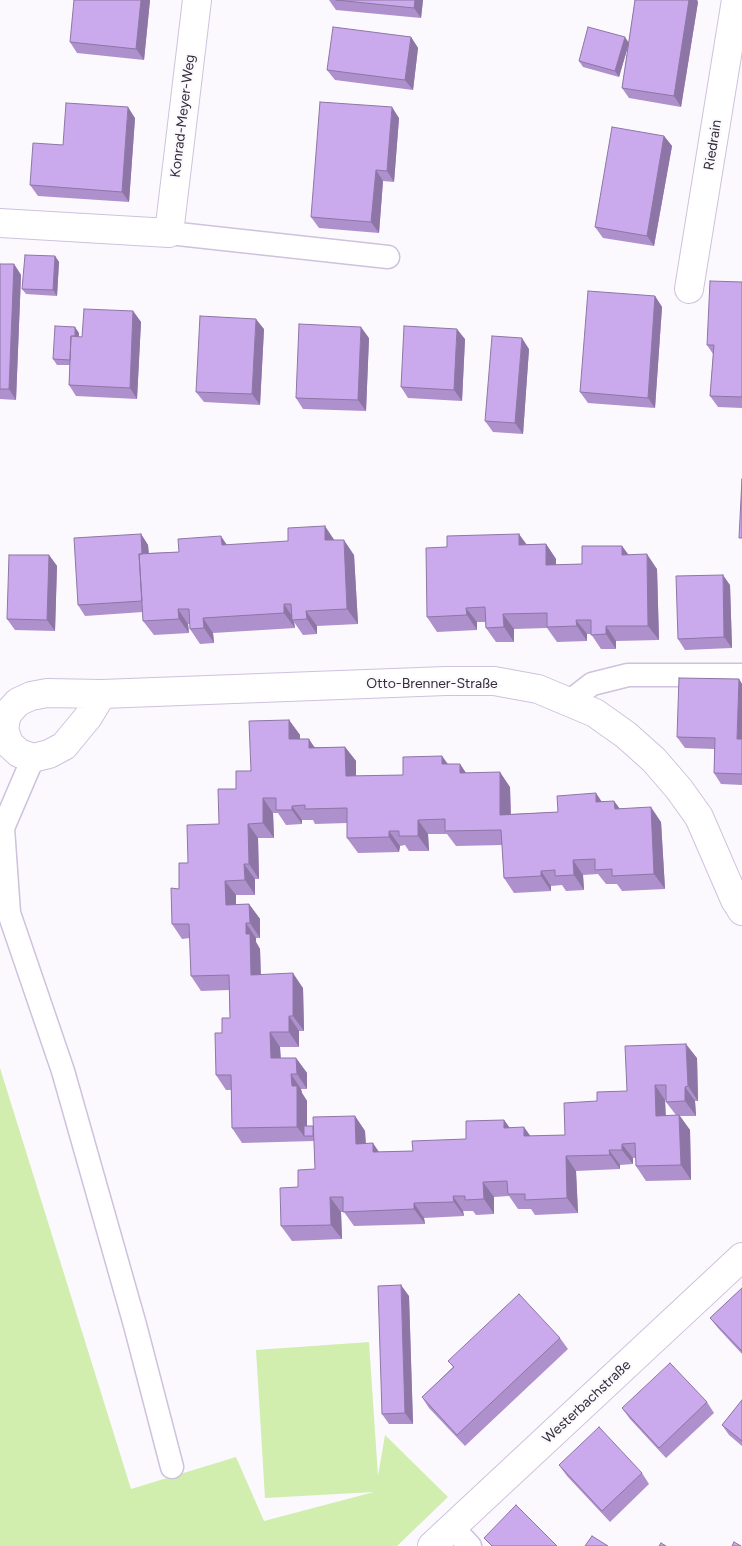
<!DOCTYPE html>
<meta charset="utf-8">
<style>
body{margin:0}
canvas{display:block;background:#fbf8fe}
</style>
<canvas width="742" height="1546"></canvas>
<script>
const ctx = document.querySelector('canvas').getContext('2d');
ctx.lineJoin = 'round';
function paint(path, color) {
  ctx.fillStyle = color;
  ctx.fill(path, 'evenodd');
}
function poly(rows) {
  const path = new Path2D();
  for (const r of rows) {
    path.moveTo(r[0], r[1]);
    for (let i = 2; i < r.length; i += 2) path.lineTo(r[i], r[i + 1]);
  }
  return path;
}
function trace(path, color, width, dash) {
  ctx.strokeStyle = color;
  ctx.lineWidth = width;
  ctx.lineCap = dash ? 'butt' : 'round';
  ctx.setLineDash(dash || []);
  ctx.stroke(path);
}
function drawText(font, color, halo, rows, align = 'center') {
  ctx.font = font + ' Figtree,sans-serif';
  ctx.lineWidth = 4;
  ctx.setLineDash([]);
  ctx.textBaseline = 'middle';
  ctx.strokeStyle = halo;
  ctx.fillStyle = color;
  for (const [text, x, y, turn = 0] of rows) {
    ctx.save();
    ctx.translate(x, y);
    ctx.rotate((+turn || 0) * Math.PI / 180);
    ctx.textAlign = isNaN(turn) ? turn : align;
    if (halo) ctx.strokeText(text, 0, 0);
    ctx.fillText(text, 0, 0);
    ctx.restore();
  }
}
paint(poly([
 [0,1068,131,1489,236,1457,264,1521,374,1492,265,1498,256,1350,369,1342,378,1476,385,1435,448,1497,397,1546,0,1546]
]), '#d1eeaf');
const service = poly([
 [169,233,388,257],
 [570,701,592,684,628,675,742,675],
 [33,758,3,828,9,913,63,1071,135,1325,172,1467],
 [452,1527,470,1546]
]);
const minor = poly([
 [0,223,169,233,197,0],
 [689,289,736,0],
 [47,693,102,694,88,717,64,746,49,754,33,758,19,753,9,744,4,729,7,714,18,702,31,696,47,693],
 [102,694,446,681,494,681,538,689,595,713,626,735,654,760,679,789,699,817,735,900,742,911]
]);
const secondary = poly([
 [432,1546,742,1257]
]);
trace(service, '#cec2dd', 25);
trace(minor, '#cec2dd', 30);
trace(secondary, '#cec2dd', 30);
trace(service, '#fff', 22);
trace(minor, '#fff', 28);
trace(secondary, '#fff', 28);
paint(poly([
 [150,0,144,60,77,53,70,42],
 [329,0,423,0,421,18,336,10],
 [635,0,697,0,698,2,681,107,629,98,622,88],
 [411,37,418,48,413,90,335,80,327,70],
 [629,43,619,77,583,67,579,61],
 [135,118,129,202,38,196,30,185,63,145],
 [399,118,394,182,383,181,379,233,319,228,311,217],
 [664,136,672,146,654,246,603,238,595,227],
 [55,256,59,262,57,296,26,294,22,289],
 [0,264,14,264,21,275,16,400,0,399],
 [742,282,742,408,718,407,710,396,713,354,707,345],
 [655,296,662,307,655,408,588,403,580,392],
 [133,311,141,322,137,399,76,396,69,385,70,365,57,365,53,359,79,333,79,337,82,337],
 [264,329,260,405,204,402,196,392],
 [369,338,366,411,303,409,296,398],
 [465,339,462,401,408,398,401,387],
 [529,349,523,434,493,432,485,421],
 [141,534,148,545,149,553,179,552,227,545,334,540,354,555,358,624,317,626,317,634,303,635,294,622,295,628,213,633,214,643,200,644,190,629,190,624,188,624,189,633,154,635,143,621,143,612,85,616,78,605],
 [527,544,546,544,556,559,556,565,582,564,622,546,628,554,657,569,659,640,616,641,616,649,601,649,591,634,587,634,587,641,557,642,547,628,514,629,514,642,496,642,486,628,485,622,477,622,477,630,437,632,427,617],
 [49,555,57,566,55,631,15,630,7,619],
 [730,585,732,648,685,650,678,639],
 [739,679,742,684,742,785,721,784,714,773,714,749,685,748,677,737],
 [289,720,300,735,300,739,315,747,345,747,356,761,356,776,403,775,442,756,448,764,460,764,466,773,510,787,511,814,558,812,601,802,614,801,620,809,661,822,665,889,622,891,617,884,606,884,598,874,583,875,584,890,566,891,562,885,551,886,551,891,514,893,504,878,502,845,456,846,447,834,428,834,429,851,409,851,405,845,400,846,399,852,358,853,347,838,347,823,315,824,313,820,302,820,302,824,286,825,278,813,273,813,274,838,258,838,259,879,255,879,255,895,236,895,236,905,249,904,260,919,260,938,256,938,256,942,260,949,261,974,303,988,304,1031,299,1031,299,1047,280,1047,281,1058,296,1058,307,1073,307,1089,301,1089,302,1093,307,1101,307,1126,313,1126,355,1116,365,1131,366,1143,379,1152,413,1151,466,1139,504,1120,509,1127,531,1136,565,1135,597,1101,627,1091,697,1058,698,1101,695,1101,696,1116,680,1116,690,1130,691,1180,646,1181,636,1166,636,1158,633,1158,633,1164,620,1165,620,1169,576,1171,578,1213,535,1215,531,1209,518,1209,509,1196,494,1197,494,1214,476,1215,473,1211,463,1211,464,1216,424,1218,425,1224,354,1226,344,1212,341,1212,342,1239,292,1241,281,1226,298,1187,315,1169,314,1141,242,1143,232,1128,231,1090,226,1090,216,1075,222,1033,230,1018,229,990,201,991,191,976,190,938,182,939,172,924,179,889,188,863,219,824,236,789],
 [665,1100,666,1100,666,1102,676,1115,666,1116],
 [742,1288,742,1354,718,1328,710,1318],
 [409,1296,413,1424,389,1424,382,1414],
 [560,1338,568,1349,465,1446,429,1408,422,1397,453,1367,448,1361],
 [742,1400,742,1446,729,1435,722,1425],
 [707,1402,714,1413,666,1458,630,1419,622,1408],
 [559,1465,642,1473,649,1484,610,1522,567,1476]
]), '#ae91cc');
paint(poly([
 [141,0,150,0,144,60,136,49],
 [415,0,423,0,421,18,414,8],
 [689,0,697,0,698,2,681,107,674,96],
 [411,37,418,48,413,90,405,80],
 [625,37,629,43,619,77,615,71],
 [128,107,135,118,129,202,122,192],
 [392,107,399,118,394,182,387,171],
 [664,136,672,146,654,246,647,236],
 [376,170,383,181,379,233,371,222],
 [55,256,59,262,57,296,53,290],
 [14,264,21,275,16,400,9,389],
 [655,296,662,307,655,408,648,398],
 [133,311,141,322,137,399,130,388],
 [256,319,264,329,260,405,252,394],
 [75,327,79,333,78,365,74,360],
 [361,327,369,338,366,411,358,400],
 [457,329,465,339,462,401,454,390],
 [522,338,529,349,523,434,515,423],
 [325,526,335,541,325,540],
 [141,534,148,545,152,612,145,601],
 [519,534,530,549,519,545],
 [221,536,231,551,222,545],
 [344,540,354,555,358,624,347,609],
 [546,544,556,559,556,580,546,565],
 [622,546,632,560,622,555],
 [647,554,657,569,659,640,648,626],
 [49,555,57,566,55,631,47,620],
 [723,575,730,585,732,648,724,637],
 [284,604,294,619,292,620,294,622,295,628,284,613],
 [466,608,477,622,477,630,467,615],
 [178,609,188,624,189,633,179,619],
 [306,611,317,626,317,634,307,619],
 [503,614,514,629,514,642,504,627],
 [203,618,213,633,214,643,204,628],
 [576,620,587,634,587,641,577,626],
 [606,626,616,641,616,649,606,634],
 [739,679,742,684,742,746,737,739],
 [289,720,300,735,300,754,289,739],
 [309,739,319,754,309,748],
 [345,747,356,761,356,790,346,776],
 [442,756,452,771,442,764],
 [460,764,470,779,460,773],
 [500,772,510,787,511,830,500,815],
 [596,793,606,808,596,802],
 [263,798,273,813,274,838,263,823],
 [614,801,625,816,615,809],
 [292,806,302,820,302,824,292,810],
 [651,807,661,822,665,889,654,874],
 [418,820,428,834,429,851,418,836],
 [248,824,258,838,259,879,249,864],
 [389,831,400,846,399,852,389,837],
 [573,860,583,875,584,890,574,875],
 [244,864,255,879,255,895,245,880],
 [541,871,551,886,551,891,541,876],
 [225,881,236,895,236,920,226,905],
 [249,904,260,919,260,938,250,923],
 [246,923,256,938,256,942,260,949,261,989,251,975,246,934],
 [293,973,303,988,304,1031,293,1016],
 [289,1016,299,1031,299,1047,289,1032],
 [270,1032,280,1047,281,1073,271,1058],
 [686,1044,697,1058,698,1101,688,1086],
 [296,1058,307,1073,307,1089,297,1074],
 [291,1074,301,1089,302,1093,307,1101,307,1136,304,1136,297,1127,292,1086],
 [655,1085,665,1100,666,1131,656,1116],
 [685,1087,695,1101,696,1116,685,1101],
 [679,1115,690,1130,691,1180,681,1165],
 [355,1116,365,1131,366,1158,356,1144],
 [504,1120,515,1135,504,1128],
 [524,1127,534,1141,524,1136],
 [373,1143,383,1158,373,1152],
 [622,1144,633,1158,633,1164,622,1150],
 [609,1150,620,1165,620,1169,610,1155],
 [566,1156,576,1171,578,1213,567,1198],
 [483,1182,494,1197,494,1214,484,1199],
 [453,1196,463,1211,464,1216,454,1202],
 [330,1197,341,1212,342,1239,331,1225],
 [414,1203,424,1218,425,1224,414,1209],
 [401,1285,409,1296,413,1424,405,1413]
]), '#8d76a6');
const building = poly([
 [74,0,141,0,136,49,70,42,74,0],
 [336,0,415,0,414,8,336,0],
 [635,0,689,0,674,96,622,88,635,0],
 [333,27,411,37,405,80,327,70,333,27],
 [588,27,625,37,615,71,579,61,588,27],
 [320,102,392,107,387,171,376,170,371,222,311,217,320,102],
 [66,103,128,107,122,192,30,185,33,143,63,145,66,103],
 [612,127,664,136,647,236,595,227,612,127],
 [25,255,55,256,53,290,22,289,25,255],
 [0,264,14,264,9,389,0,389,0,264],
 [710,281,742,282,742,397,710,396,714,345,707,345,710,281],
 [588,291,655,296,648,398,580,392,588,291],
 [84,309,133,311,130,388,69,385,71,336,82,337,84,309],
 [200,316,256,319,252,394,196,392,200,316],
 [299,324,361,327,358,400,296,398,299,324],
 [55,326,75,327,75,336,71,336,70,360,53,359,55,326],
 [404,326,457,329,454,390,401,387,404,326],
 [492,336,522,338,515,423,485,421,492,336],
 [742,479,742,538,739,538,742,479],
 [325,526,325,540,344,540,347,609,306,611,307,619,292,620,291,604,284,604,284,613,203,618,204,628,190,629,189,609,178,609,179,619,143,621,139,554,179,552,178,539,221,536,222,545,288,541,288,528,325,526],
 [141,534,142,554,139,554,142,601,78,605,74,538,141,534],
 [519,534,519,545,546,544,546,565,582,564,582,546,622,546,622,555,647,554,648,626,606,626,606,634,591,635,591,620,576,620,577,626,547,627,547,613,503,614,504,627,486,628,485,607,466,608,467,615,427,617,426,548,447,547,447,536,519,534],
 [9,555,49,555,47,620,7,619,9,555],
 [723,575,724,637,678,639,676,576,723,575],
 [679,678,739,679,737,739,742,739,742,774,714,773,715,738,677,737,679,678],
 [289,720,289,739,309,739,309,748,345,747,346,776,403,775,403,757,442,756,442,764,460,764,460,773,500,772,500,815,558,812,557,796,596,793,596,802,614,801,615,809,651,807,654,874,612,876,612,869,595,870,595,859,573,860,574,875,555,876,555,870,541,871,541,876,504,878,501,830,445,831,445,819,418,820,418,836,399,836,399,831,389,831,389,837,347,838,347,808,305,809,305,805,292,806,292,810,276,810,276,798,263,798,263,823,248,824,249,864,244,864,245,880,225,881,226,905,249,904,250,923,246,923,246,934,250,934,251,975,293,973,293,1016,289,1016,289,1032,270,1032,271,1058,296,1058,297,1074,291,1074,292,1086,297,1086,297,1127,232,1128,231,1075,216,1075,215,1033,222,1033,222,1018,230,1018,229,975,191,976,189,924,172,924,171,888,179,889,179,863,188,863,187,825,219,824,218,789,236,789,236,771,251,771,249,721,289,720],
 [686,1044,688,1086,685,1087,685,1101,666,1102,666,1085,655,1085,656,1116,679,1115,681,1165,636,1166,635,1143,622,1144,622,1150,609,1150,610,1155,566,1156,567,1198,525,1200,525,1194,508,1194,507,1181,483,1182,484,1199,465,1200,465,1196,453,1196,454,1202,414,1203,414,1209,343,1212,343,1197,330,1197,331,1225,281,1226,280,1188,298,1187,298,1170,315,1169,313,1117,355,1116,356,1144,373,1143,373,1152,413,1151,412,1141,466,1139,466,1121,504,1120,504,1128,524,1127,524,1136,565,1135,564,1103,597,1101,597,1092,627,1091,625,1046,686,1044],
 [304,1126,313,1126,313,1136,304,1136,304,1126],
 [401,1285,405,1413,382,1414,378,1286,401,1285],
 [742,1288,742,1351,710,1318,742,1288],
 [519,1294,560,1338,457,1435,422,1397,454,1367,448,1361,519,1294],
 [670,1363,707,1402,659,1448,622,1408,670,1363],
 [742,1400,742,1441,722,1425,742,1400],
 [599,1427,642,1473,602,1511,559,1465,599,1427],
 [516,1505,557,1546,492,1546,484,1538,516,1505],
 [592,1536,608,1546,585,1546,592,1536],
 [734,1542,741,1546,732,1546,734,1542],
 [661,1543,666,1546,659,1546,661,1543]
]);
paint(building, '#caa9ed');
trace(building, '#8d76a6', 1);
drawText('14px', '#332e38', '#fbf8fe', [
 ["Konrad-Meyer-Weg",183,116,-83],
 ["Riedrain",713,145,-81],
 ["Otto-Brenner-Straße",432,684],
 ["Westerbachstraße",587,1402,-43]
]);
</script>
